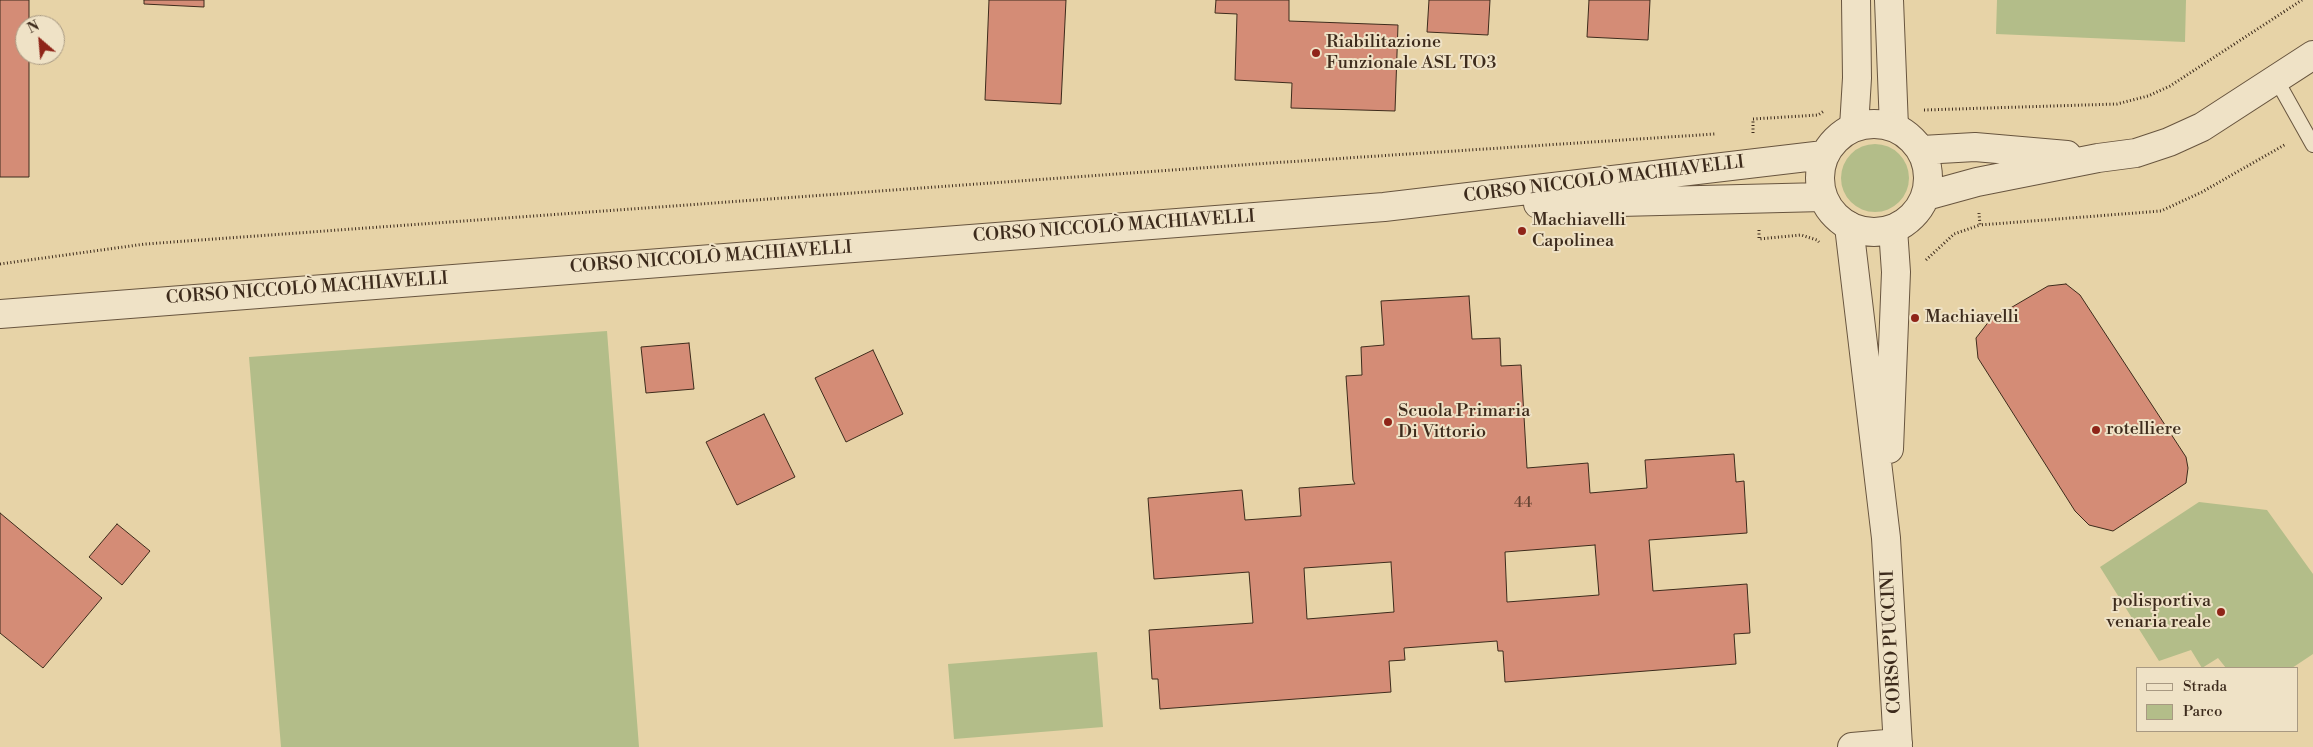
<!DOCTYPE html>
<meta charset="utf-8">
<style>
body{margin:0}
#map{position:relative;width:2313px;height:747px;overflow:hidden;background:#e7d3a7;font-family:"Libre Bodoni",serif}
canvas{display:block}
.legend{position:absolute;left:2136px;top:667px;width:162px;height:65px;box-sizing:border-box;background:#efe2c6;border:1px solid #a89982;margin:0;padding:6px 9px;list-style:none;font-size:15px;color:#3d2b1c}
.legend li{display:flex;align-items:center;gap:10px;height:25px}
.legend b{width:25px;border:1px solid #a89982}
.north{position:absolute;left:15px;top:15px;width:50px;height:50px;box-sizing:border-box;background:#efe2c6;border:1px solid #a89982;border-radius:50%;rotate:333deg;font-size:14px;font-weight:700;line-height:20px;text-align:center;color:#3d2b1c}
.north::after{content:'';display:block;margin:auto;width:18px;height:22px;background:#8f2418;clip-path:polygon(50% 0,100% 100%,50% 72%,0 100%)}
</style>
<div id="map">
<canvas width="2313" height="747"></canvas>
<ul class="legend">
<li><b style="height:6px;background:#efe2c6"></b>Strada</li>
<li><b style="height:14px;background:#b3bd89"></b>Parco</li>
</ul>
<div class="north">N</div>
</div>
<script>
const ctx = document.querySelector('canvas').getContext('2d');
ctx.lineJoin = 'round';
function paint(path, color) {
  ctx.fillStyle = color;
  ctx.fill(path, 'evenodd');
}
function poly(rows) {
  const path = new Path2D();
  for (const r of rows) {
    if (r.length === 3) {
      path.moveTo(r[0] + r[2], r[1]);
      path.arc(r[0], r[1], r[2], 0, 2 * Math.PI);
      continue;
    }
    path.moveTo(r[0], r[1]);
    for (let i = 2; i < r.length; i += 2) path.lineTo(r[i], r[i + 1]);
  }
  return path;
}
function trace(path, color, width, dash) {
  ctx.strokeStyle = color;
  ctx.lineWidth = width;
  ctx.lineCap = dash ? 'butt' : 'round';
  ctx.setLineDash(dash || []);
  ctx.stroke(path);
}
function drawText(font, color, halo, rows, align = 'center') {
  ctx.font = font + ' "Libre Bodoni",serif';
  ctx.lineWidth = 4;
  ctx.setLineDash([]);
  ctx.textBaseline = 'middle';
  ctx.strokeStyle = halo;
  ctx.fillStyle = color;
  for (const [text, x, y, turn = 0] of rows) {
    ctx.save();
    ctx.translate(x, y);
    ctx.rotate((+turn || 0) * Math.PI / 180);
    ctx.textAlign = isNaN(turn) ? turn : align;
    if (halo) ctx.strokeText(text, 0, 0);
    ctx.fillText(text, 0, 0);
    ctx.restore();
  }
}
paint(poly([
 [1997,0,2186,0,2185,42,1996,34],
 [1875,178,34],
 [607,331,639,747,281,747,249,357],
 [2199,502,2267,510,2313,574,2313,654,2292,668,2226,668,2218,658,2202,668,2191,650,2159,661,2100,567],
 [1097,652,1103,727,954,739,948,664]
]), '#b3bd89');
const building = poly([
 [0,0,29,0,29,25,25,25,25,55,29,55,29,177,0,177,0,0],
 [144,0,204,0,204,7,144,4,144,0],
 [989,0,1066,0,1061,104,985,100,989,0],
 [1216,0,1289,0,1289,21,1398,25,1395,111,1291,108,1292,83,1235,80,1237,14,1215,13,1216,0],
 [1429,0,1490,0,1488,35,1427,32,1429,0],
 [1589,0,1650,0,1648,40,1587,37,1589,0],
 [2066,284,2080,295,2186,457,2188,468,2186,483,2113,531,2089,525,2075,511,1978,358,1976,338,1990,320,2048,286,2066,284],
 [1469,296,1472,339,1500,338,1501,366,1521,365,1527,468,1588,463,1590,493,1647,488,1645,460,1734,454,1736,482,1744,481,1747,533,1649,540,1653,591,1747,584,1750,633,1734,634,1736,664,1505,682,1503,651,1498,651,1497,641,1404,648,1405,660,1389,661,1391,692,1160,709,1158,679,1152,679,1149,630,1253,623,1249,572,1154,579,1148,498,1242,490,1245,520,1301,516,1299,488,1355,484,1353,480,1346,376,1362,375,1361,347,1384,345,1381,301,1469,296],
 [1595,545,1599,595,1507,602,1505,552,1595,545],
 [1391,562,1394,612,1307,619,1304,568,1391,562],
 [689,343,694,389,646,393,641,347,689,343],
 [873,350,903,414,846,442,815,378,873,350],
 [764,414,795,477,737,505,706,442,764,414],
 [0,513,102,598,43,668,0,633,0,513],
 [117,524,150,551,122,585,89,557,117,524]
]);
paint(building, '#d48c76');
trace(building, '#3d2b1c', 1);
const service = poly([
 [2276,79,2313,145]
]);
const minor = poly([
 [1889,0,1894,127],
 [1854,127,1857,78,1856,0],
 [1849,226,1886,538,1898,747],
 [1889,449,1896,272,1893,229],
 [1852,747,1898,743]
]);
const tertiary = poly([
 [1874,178,54],
 [1922,150,1975,147,2067,155],
 [1926,196,1977,182,2098,158,2136,153,2169,142,2202,127,2313,55],
 [1538,204,1823,197],
 [0,314,1384,207,1824,155]
]);
trace(service, '#68553f', 16);
trace(minor, '#68553f', 30);
trace(tertiary, '#68553f', 30);
trace(poly([
 [1924,110,2117,104,2148,96,2170,86,2302,0],
 [1753,133,1753,119,1818,115,1824,111],
 [1979,213,1980,225,2161,211,2202,192,2286,144],
 [1759,230,1759,239,1801,235,1817,240,1819,242],
 [1926,260,1954,234,1980,225],
 [0,264,145,244,1255,164,1715,134]
]), '#3d2b1c', 3, [1, 2.5]);
trace(service, '#efe2c6', 14);
trace(minor, '#efe2c6', 28);
trace(tertiary, '#efe2c6', 28);
for (const [x, y, r, color] of [
 [1316,53,5,"#8f2418"],
 [1522,231,5,"#8f2418"],
 [1915,318,5,"#8f2418"],
 [1388,422,5,"#8f2418"],
 [2096,430,5,"#8f2418"],
 [2221,612,5,"#8f2418"]
]) {
  const dot = new Path2D();
  dot.arc(x, y, r, 0, 2 * Math.PI);
  ctx.fillStyle = color;
  ctx.fill(dot);
  trace(dot, '#efe2c6', 2);
}
drawText('15px', '#634332', null, [
 ["44",1523,503]
]);
drawText('18px', '#3d2b1c', '#efe2c6', [
 ["Riabilitazione",1326,43],
 ["Funzionale ASL TO3",1326,64],
 ["Machiavelli",1532,221],
 ["Capolinea",1532,242],
 ["Machiavelli",1925,318],
 ["Scuola Primaria",1398,412],
 ["Di Vittorio",1398,433],
 ["rotelliere",2106,430],
 ["polisportiva",2211,602,"right"],
 ["venaria reale",2211,623,"right"]
], 'left');
drawText('18px', '#3d2b1c', '#efe2c6', [
 ["CORSO NICCOLÒ MACHIAVELLI",1604,180,-7],
 ["CORSO NICCOLÒ MACHIAVELLI",1114,227,-4],
 ["CORSO NICCOLÒ MACHIAVELLI",711,258,-4],
 ["CORSO NICCOLÒ MACHIAVELLI",307,289,-4],
 ["CORSO PUCCINI",1892,642,-93]
]);
</script>
